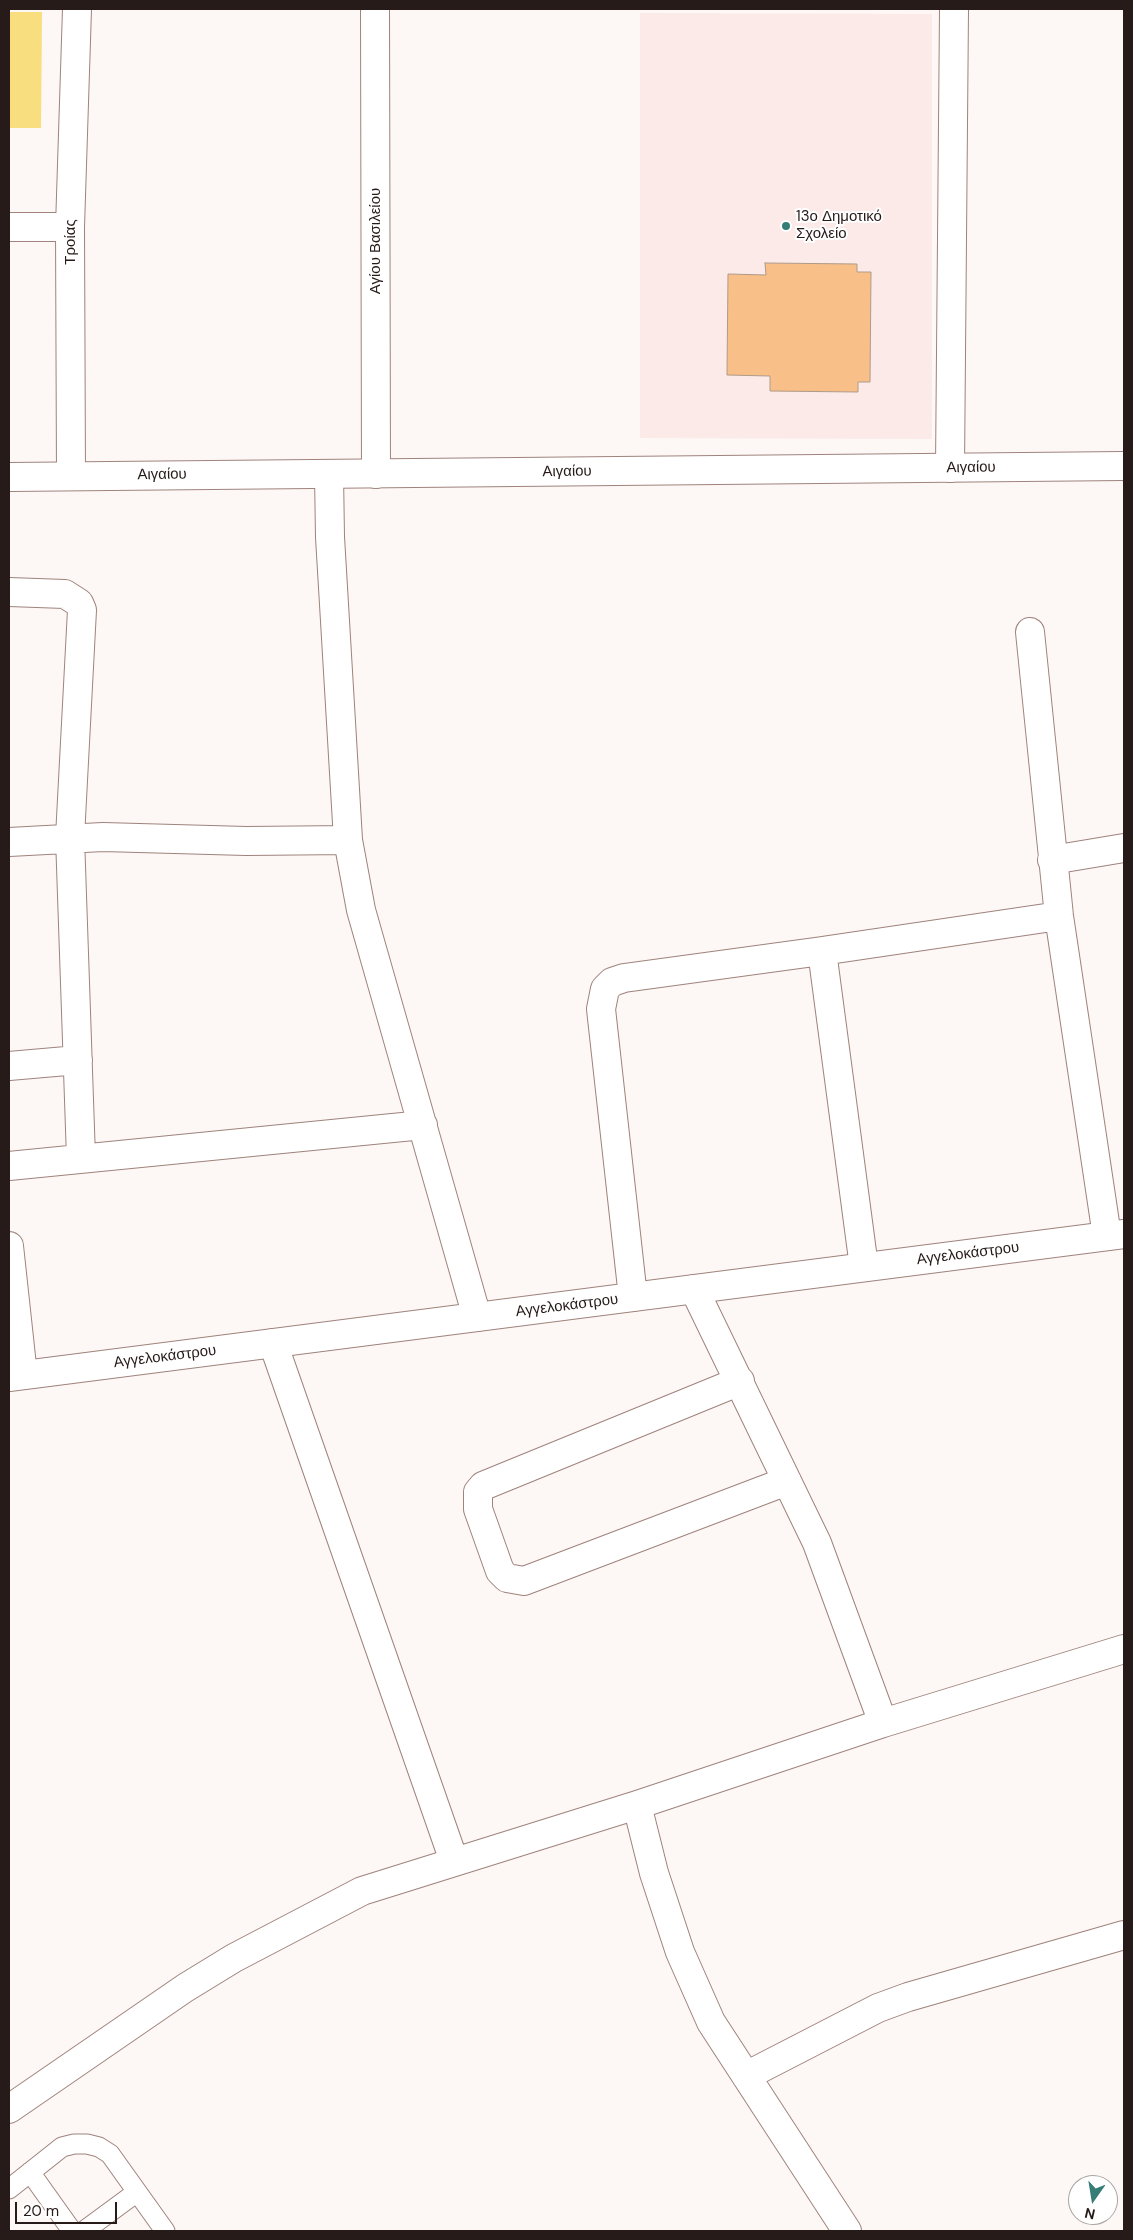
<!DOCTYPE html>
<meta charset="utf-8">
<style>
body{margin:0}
#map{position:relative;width:1133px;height:2240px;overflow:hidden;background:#fdf7f5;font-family:"DM Sans",sans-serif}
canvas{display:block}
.frame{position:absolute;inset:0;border:10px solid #261b19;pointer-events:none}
.north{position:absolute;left:1068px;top:2175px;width:50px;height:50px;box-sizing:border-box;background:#fff;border:1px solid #a8a4a3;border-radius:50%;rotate:193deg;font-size:14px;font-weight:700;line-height:20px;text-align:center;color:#261b19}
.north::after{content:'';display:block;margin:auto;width:18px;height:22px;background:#367d76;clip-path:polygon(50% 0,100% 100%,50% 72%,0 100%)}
.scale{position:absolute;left:15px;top:2202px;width:102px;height:22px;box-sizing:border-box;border:2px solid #261b19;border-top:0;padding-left:6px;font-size:15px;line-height:18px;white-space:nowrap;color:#261b19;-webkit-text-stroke:4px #fff;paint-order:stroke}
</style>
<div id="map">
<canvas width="1133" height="2240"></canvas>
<div class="frame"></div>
<div class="north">N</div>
<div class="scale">20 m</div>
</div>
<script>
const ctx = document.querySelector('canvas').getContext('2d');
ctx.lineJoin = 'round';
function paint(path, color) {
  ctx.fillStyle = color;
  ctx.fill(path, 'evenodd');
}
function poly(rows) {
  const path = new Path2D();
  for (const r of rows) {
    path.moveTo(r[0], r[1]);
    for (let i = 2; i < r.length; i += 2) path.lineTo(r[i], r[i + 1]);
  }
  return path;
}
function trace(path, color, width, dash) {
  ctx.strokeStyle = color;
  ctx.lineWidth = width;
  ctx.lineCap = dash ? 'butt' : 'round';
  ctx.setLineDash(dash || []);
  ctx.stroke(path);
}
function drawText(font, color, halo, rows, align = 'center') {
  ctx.font = font + ' "DM Sans",sans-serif';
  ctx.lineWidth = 4;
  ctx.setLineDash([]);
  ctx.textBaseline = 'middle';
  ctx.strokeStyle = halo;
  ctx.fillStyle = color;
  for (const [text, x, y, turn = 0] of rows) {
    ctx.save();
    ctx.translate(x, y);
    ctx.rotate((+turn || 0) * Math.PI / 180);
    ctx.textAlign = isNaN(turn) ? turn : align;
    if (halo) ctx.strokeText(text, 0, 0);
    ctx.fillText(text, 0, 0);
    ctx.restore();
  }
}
paint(poly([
 [640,13,932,14,932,439,640,438]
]), '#fbeae7');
paint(poly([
 [9,12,42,12,41,128,9,128]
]), '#f8de7e');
const building = poly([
 [765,263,857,264,857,272,871,272,870,382,858,382,858,392,770,391,770,376,727,375,728,274,766,275,765,263]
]);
paint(building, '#f8bf89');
trace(building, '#b09b89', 1);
const service = poly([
 [30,2172,72,2231],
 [9,2189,62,2147,74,2144,87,2144,99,2147,110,2154,165,2231],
 [84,2231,137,2192]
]);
const minor = poly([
 [375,9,376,474],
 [9,227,70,227],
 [950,468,954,9],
 [329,474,330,537,348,840,361,910,477,1317],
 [71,476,70,227,77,9],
 [9,592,65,594,79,603,82,610,70,837,81,1158],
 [1030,632,1059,916,1107,1236],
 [9,842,103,837,246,841,348,840],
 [1052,860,1124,848],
 [9,1066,78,1060],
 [9,1166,423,1125],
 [9,1246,23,1375],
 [864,1267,822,951,1059,916],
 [694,1289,817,1543,883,1723],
 [633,1297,601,1009,605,989,612,982,624,978,822,951],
 [273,1343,454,1861],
 [740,1381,483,1486,478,1492,478,1509,500,1571,507,1578,524,1581,787,1481],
 [637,1805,654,1873,680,1952,711,2022,847,2231],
 [746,2076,878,2008,908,1997,1124,1935],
 [9,2109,185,1988,234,1958,362,1891,637,1805,883,1723,1124,1649]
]);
const tertiary = poly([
 [9,477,1124,466]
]);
const secondary = poly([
 [9,1377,1124,1234]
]);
trace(service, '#9f837c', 21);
trace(minor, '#9f837c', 30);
trace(tertiary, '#9f837c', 30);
trace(secondary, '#9f837c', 30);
trace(service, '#fff', 19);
trace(minor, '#fff', 28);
trace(tertiary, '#fff', 28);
trace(secondary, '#fff', 28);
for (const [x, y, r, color] of [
 [786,226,5,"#367d76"]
]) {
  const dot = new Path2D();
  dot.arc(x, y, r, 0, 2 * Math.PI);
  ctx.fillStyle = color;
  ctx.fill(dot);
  trace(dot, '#fff', 2);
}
drawText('15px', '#261b19', '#fff', [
 ["13ο Δημοτικό",796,217],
 ["Σχολείο",796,234]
], 'left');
drawText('15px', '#261b19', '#fff', [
 ["Αγίου Βασιλείου",376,241,-90],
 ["Τροίας",71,242,-90],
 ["Αιγαίου",971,468,-1],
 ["Αιγαίου",567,472,-1],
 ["Αιγαίου",162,475,-1],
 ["Αγγελοκάστρου",968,1254,-7],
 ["Αγγελοκάστρου",567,1306,-7],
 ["Αγγελοκάστρου",165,1357,-7]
]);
</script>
